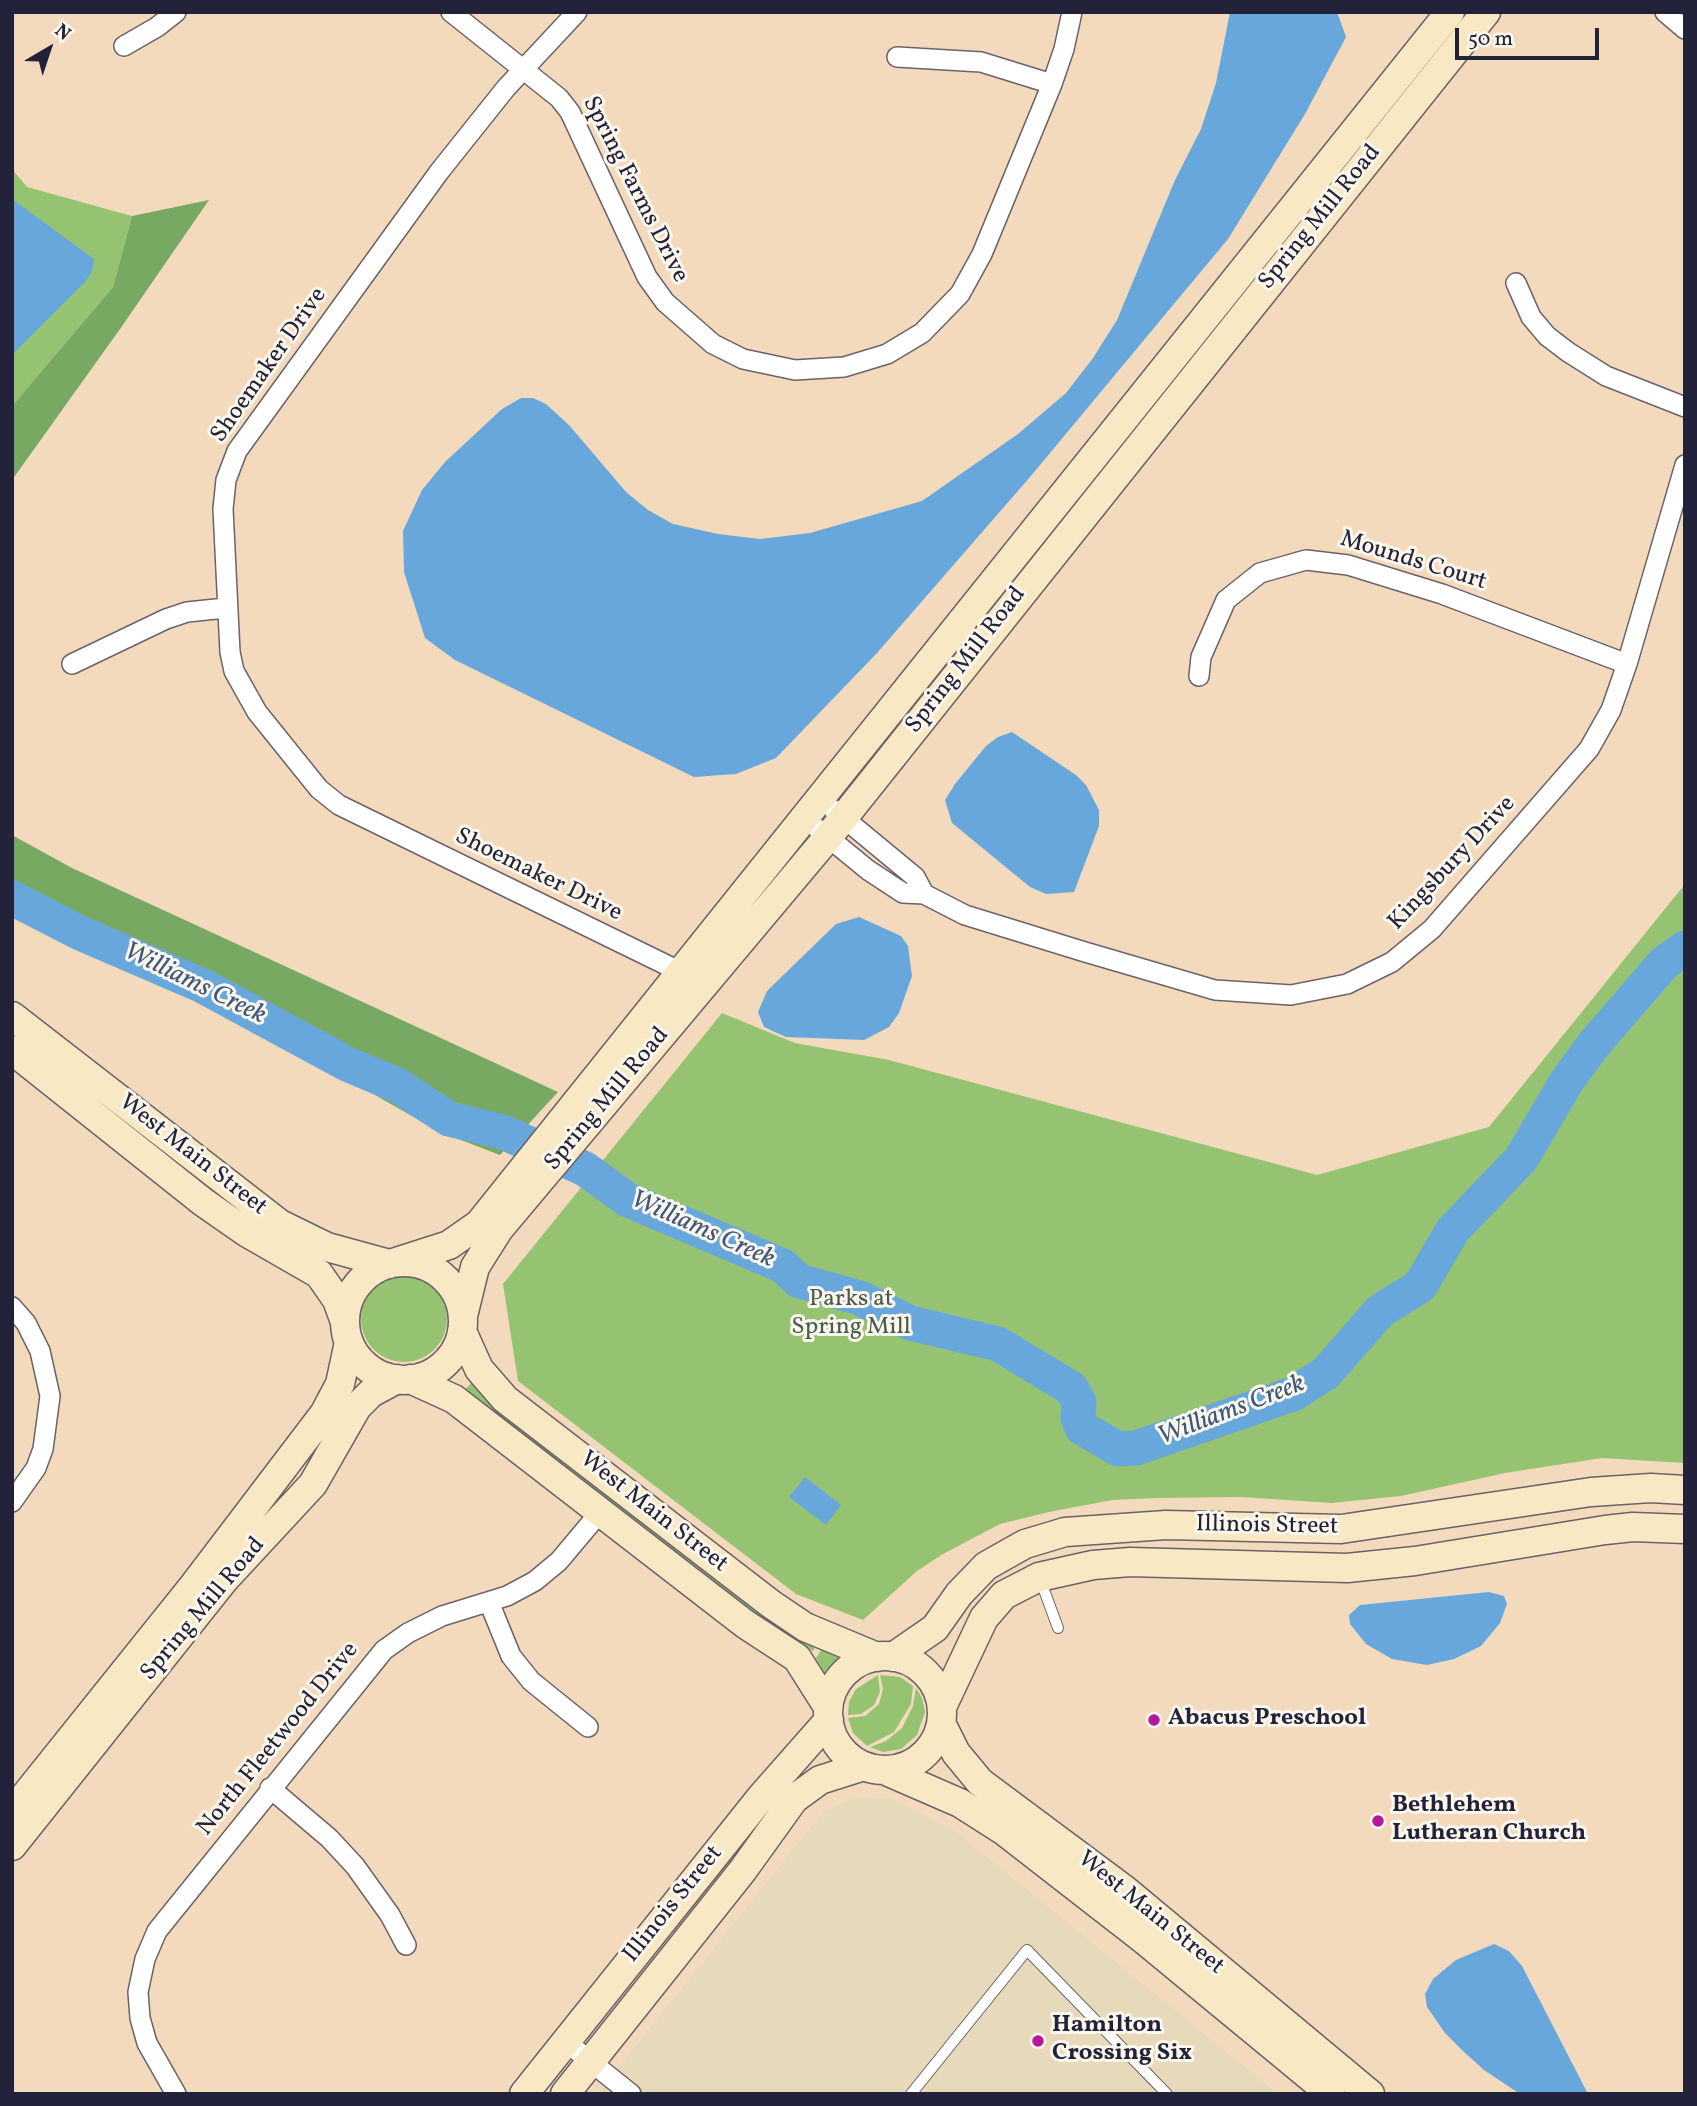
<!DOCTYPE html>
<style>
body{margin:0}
#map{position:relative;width:1697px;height:2106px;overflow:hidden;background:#f3dabd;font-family:Vollkorn,serif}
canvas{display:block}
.frame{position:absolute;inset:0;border:14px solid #22223b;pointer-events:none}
.north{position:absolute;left:14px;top:14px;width:70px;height:70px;-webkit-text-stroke:5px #fbf7ec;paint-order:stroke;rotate:39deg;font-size:19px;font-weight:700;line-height:28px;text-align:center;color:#22223b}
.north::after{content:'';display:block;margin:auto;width:24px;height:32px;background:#22223b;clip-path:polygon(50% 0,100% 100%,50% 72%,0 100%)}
.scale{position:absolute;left:1455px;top:28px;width:144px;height:32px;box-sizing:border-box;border:4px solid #22223b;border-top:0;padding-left:9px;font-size:21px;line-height:24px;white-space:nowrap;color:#22223b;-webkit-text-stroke:5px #fbf7ec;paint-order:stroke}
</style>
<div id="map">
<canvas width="1697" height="2106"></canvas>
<div class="frame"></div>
<div class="north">N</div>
<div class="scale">50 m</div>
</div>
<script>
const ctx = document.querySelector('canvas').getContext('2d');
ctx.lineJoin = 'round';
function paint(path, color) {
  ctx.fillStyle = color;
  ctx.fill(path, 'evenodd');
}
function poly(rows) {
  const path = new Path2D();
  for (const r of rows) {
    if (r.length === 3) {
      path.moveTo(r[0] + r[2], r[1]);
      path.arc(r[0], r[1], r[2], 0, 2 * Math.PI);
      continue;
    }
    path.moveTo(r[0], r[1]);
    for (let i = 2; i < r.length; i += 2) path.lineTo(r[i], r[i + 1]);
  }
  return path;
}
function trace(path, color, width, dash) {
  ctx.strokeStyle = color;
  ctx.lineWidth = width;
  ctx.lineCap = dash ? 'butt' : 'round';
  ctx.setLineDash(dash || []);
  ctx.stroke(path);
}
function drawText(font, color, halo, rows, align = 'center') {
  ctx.font = font + ' Vollkorn,serif';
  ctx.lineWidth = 6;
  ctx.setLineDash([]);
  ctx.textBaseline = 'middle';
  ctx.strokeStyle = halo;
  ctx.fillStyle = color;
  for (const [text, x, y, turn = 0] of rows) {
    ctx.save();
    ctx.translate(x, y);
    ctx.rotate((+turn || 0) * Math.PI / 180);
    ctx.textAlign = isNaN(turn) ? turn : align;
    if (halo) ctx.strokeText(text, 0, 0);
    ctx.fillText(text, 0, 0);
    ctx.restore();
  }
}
paint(poly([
 [859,1797,892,1799,956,1832,1278,2094,597,2094,824,1811]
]), '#e6daba');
paint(poly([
 [12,169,27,187,132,216,113,287,12,406],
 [1685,884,1685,1463,1602,1458,1505,1473,1401,1496,1332,1503,1241,1497,1156,1498,1112,1500,1049,1512,1000,1524,943,1554,917,1571,863,1620,796,1594,518,1381,503,1284,722,1013,795,1043,889,1060,1317,1175,1489,1127],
 [404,1319,43],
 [472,1382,491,1403,816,1646,813,1651,773,1629,462,1393],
 [822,1649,840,1659,826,1676,816,1658],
 [878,1675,880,1692,874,1705,861,1714,848,1715,849,1702,856,1689],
 [880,1675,900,1677,913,1686,911,1704,894,1732,867,1746,853,1733,848,1718,865,1716,879,1704,883,1689],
 [916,1688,922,1698,925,1712,917,1735,901,1749,883,1752,870,1747,886,1741,902,1728,913,1706]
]), '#96c371');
paint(poly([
 [209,200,120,329,12,480,12,406,113,287,132,216],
 [12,835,72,868,558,1092,500,1155,440,1132,252,1025,12,914]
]), '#78a963');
paint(poly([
 [1230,12,1337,12,1346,37,1305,114,1228,239,1030,477,877,653,776,758,736,774,694,777,455,660,425,638,404,572,403,531,422,490,445,462,502,409,521,398,533,398,546,404,569,425,626,492,648,510,673,524,718,534,760,539,810,533,922,501,1018,434,1066,393,1093,358,1117,320,1175,180,1201,129,1216,83],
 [12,199,94,259,92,271,85,282,12,355],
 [1012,732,1076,775,1086,785,1099,810,1099,826,1074,892,1046,894,1030,887,952,823,945,800,955,784,986,746,998,737],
 [859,917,901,936,908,946,912,976,899,1013,889,1027,864,1040,786,1037,764,1027,758,1012,767,991,836,924],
 [805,1477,841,1505,826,1525,789,1497],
 [1489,1592,1504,1596,1507,1604,1500,1623,1481,1646,1454,1659,1427,1665,1392,1659,1366,1644,1350,1624,1349,1615,1360,1605],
 [1494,1944,1509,1951,1522,1966,1588,2094,1520,2094,1484,2070,1464,2052,1445,2033,1427,2007,1425,1994,1433,1979,1456,1960]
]), '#68a7db');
trace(poly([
 [12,898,80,933,203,986,347,1064,397,1085,449,1119,503,1132,585,1169,628,1200,783,1266,799,1281,860,1298,910,1323,998,1344,1071,1388,1079,1402,1078,1418,1082,1428,1118,1449,1136,1448,1293,1394,1326,1373,1380,1311,1420,1286,1453,1230,1521,1159,1567,1081,1594,1044,1664,963,1685,948]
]), '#68a7db', 35);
const lane = poly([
 [1040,1579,1058,1628],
 [911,2094,1027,1950,1167,2094]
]);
const street = poly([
 [451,12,559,98,570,112,647,277,665,302,713,344,743,359,795,370,844,367,887,354,922,333,960,294,982,254,1052,84,1064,49,1072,12],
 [577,12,506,88,439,172,237,451,226,480,223,509,230,652,234,671,257,712,319,789,339,805,691,977],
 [1665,12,1685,29],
 [124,46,157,27,176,12],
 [897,57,981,62,1052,84],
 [1516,283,1531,317,1547,336,1568,352,1606,376,1685,407],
 [72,664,166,619,187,612,226,608],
 [1199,676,1201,657,1226,600,1260,573,1306,560,1348,565,1442,594,1627,664],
 [834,810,915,877,924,894],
 [818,829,868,870,903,893,924,894,965,915,1085,952,1215,990,1291,995,1347,984,1392,962,1432,929,1589,749,1611,710,1627,664,1685,465],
 [12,1307,26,1323,40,1351,50,1396,43,1449,36,1468,12,1502],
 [489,1602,511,1656,531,1681,588,1727],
 [270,1788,329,1838,355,1866,390,1915,406,1945],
 [565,2041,631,2094],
 [176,2094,147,2043,140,2018,138,1992,145,1959,157,1931,384,1650,408,1633,442,1616,507,1596,535,1581,559,1561,601,1511]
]);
const secondary = poly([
 [12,1016,280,1224,327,1247,389,1264],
 [12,1050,203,1202,246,1232,319,1274,337,1300,345,1322],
 [396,1262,449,1245,479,1224,1450,12],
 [404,1321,59],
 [463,1316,475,1267,499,1229,828,837,1486,12],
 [462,1331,479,1369,505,1399,771,1604,805,1627,877,1657],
 [410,1379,454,1399,745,1624,797,1658,828,1707],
 [885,1713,57],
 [893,1657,935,1628,959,1594,986,1566,1025,1544,1065,1532,1166,1525,1341,1529,1591,1492,1651,1488,1685,1490],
 [942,1707,984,1618,1004,1595,1039,1577,1093,1565,1130,1562,1347,1568,1415,1561,1605,1530,1633,1527,1685,1529],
 [942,1725,956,1753,980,1782,1125,1890,1370,2094],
 [884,1770,960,1803,1004,1831,1143,1939,1331,2094],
 [12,1812,194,1585,324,1414,340,1384,349,1342],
 [12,1846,224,1580,313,1484,357,1407,371,1393,397,1379],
 [524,2094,762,1796,829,1720],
 [565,2094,743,1870,794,1799,820,1780,864,1766]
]);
trace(lane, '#6b6268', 12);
trace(street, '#6b6268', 22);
trace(secondary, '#6b6268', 31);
trace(lane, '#fff', 10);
trace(street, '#fff', 19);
trace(secondary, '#f8e8c3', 28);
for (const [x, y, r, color] of [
 [1154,1720,7,"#b5179e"],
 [1378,1821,7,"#b5179e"],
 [1038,2041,7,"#b5179e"]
]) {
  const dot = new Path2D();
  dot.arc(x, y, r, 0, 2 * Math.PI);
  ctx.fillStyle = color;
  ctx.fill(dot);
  trace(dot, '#fbf7ec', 2.5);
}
drawText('24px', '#22223b', '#fbf7ec', [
 ["Spring Farms Drive",634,190,63],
 ["Spring Mill Road",1321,218,-51],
 ["Shoemaker Drive",270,366,-55],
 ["Mounds Court",1413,562,17],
 ["Spring Mill Road",967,661,-52],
 ["Kingsbury Drive",1453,864,-47],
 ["Shoemaker Drive",538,876,26],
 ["Spring Mill Road",608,1100,-50],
 ["West Main Street",192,1156,38],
 ["West Main Street",653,1513,38],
 ["Illinois Street",1267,1527,1],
 ["Spring Mill Road",204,1610,-50],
 ["North Fleetwood Drive",279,1740,-51],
 ["Illinois Street",674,1905,-51],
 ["West Main Street",1150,1914,39]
]);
drawText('24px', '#4b5a4e', '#fbf7ec', [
 ["Parks at",851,1301],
 ["Spring Mill",851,1329]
]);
drawText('bold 24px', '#22223b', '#fbf7ec', [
 ["Abacus Preschool",1168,1720],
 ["Bethlehem",1392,1807],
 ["Lutheran Church",1392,1835],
 ["Hamilton",1052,2027],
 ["Crossing Six",1052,2055]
], 'left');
drawText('italic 26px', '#3e577b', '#fbf7ec', [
 ["Williams Creek",194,985,26],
 ["Williams Creek",702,1231,24],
 ["Williams Creek",1232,1412,-21]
]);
</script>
